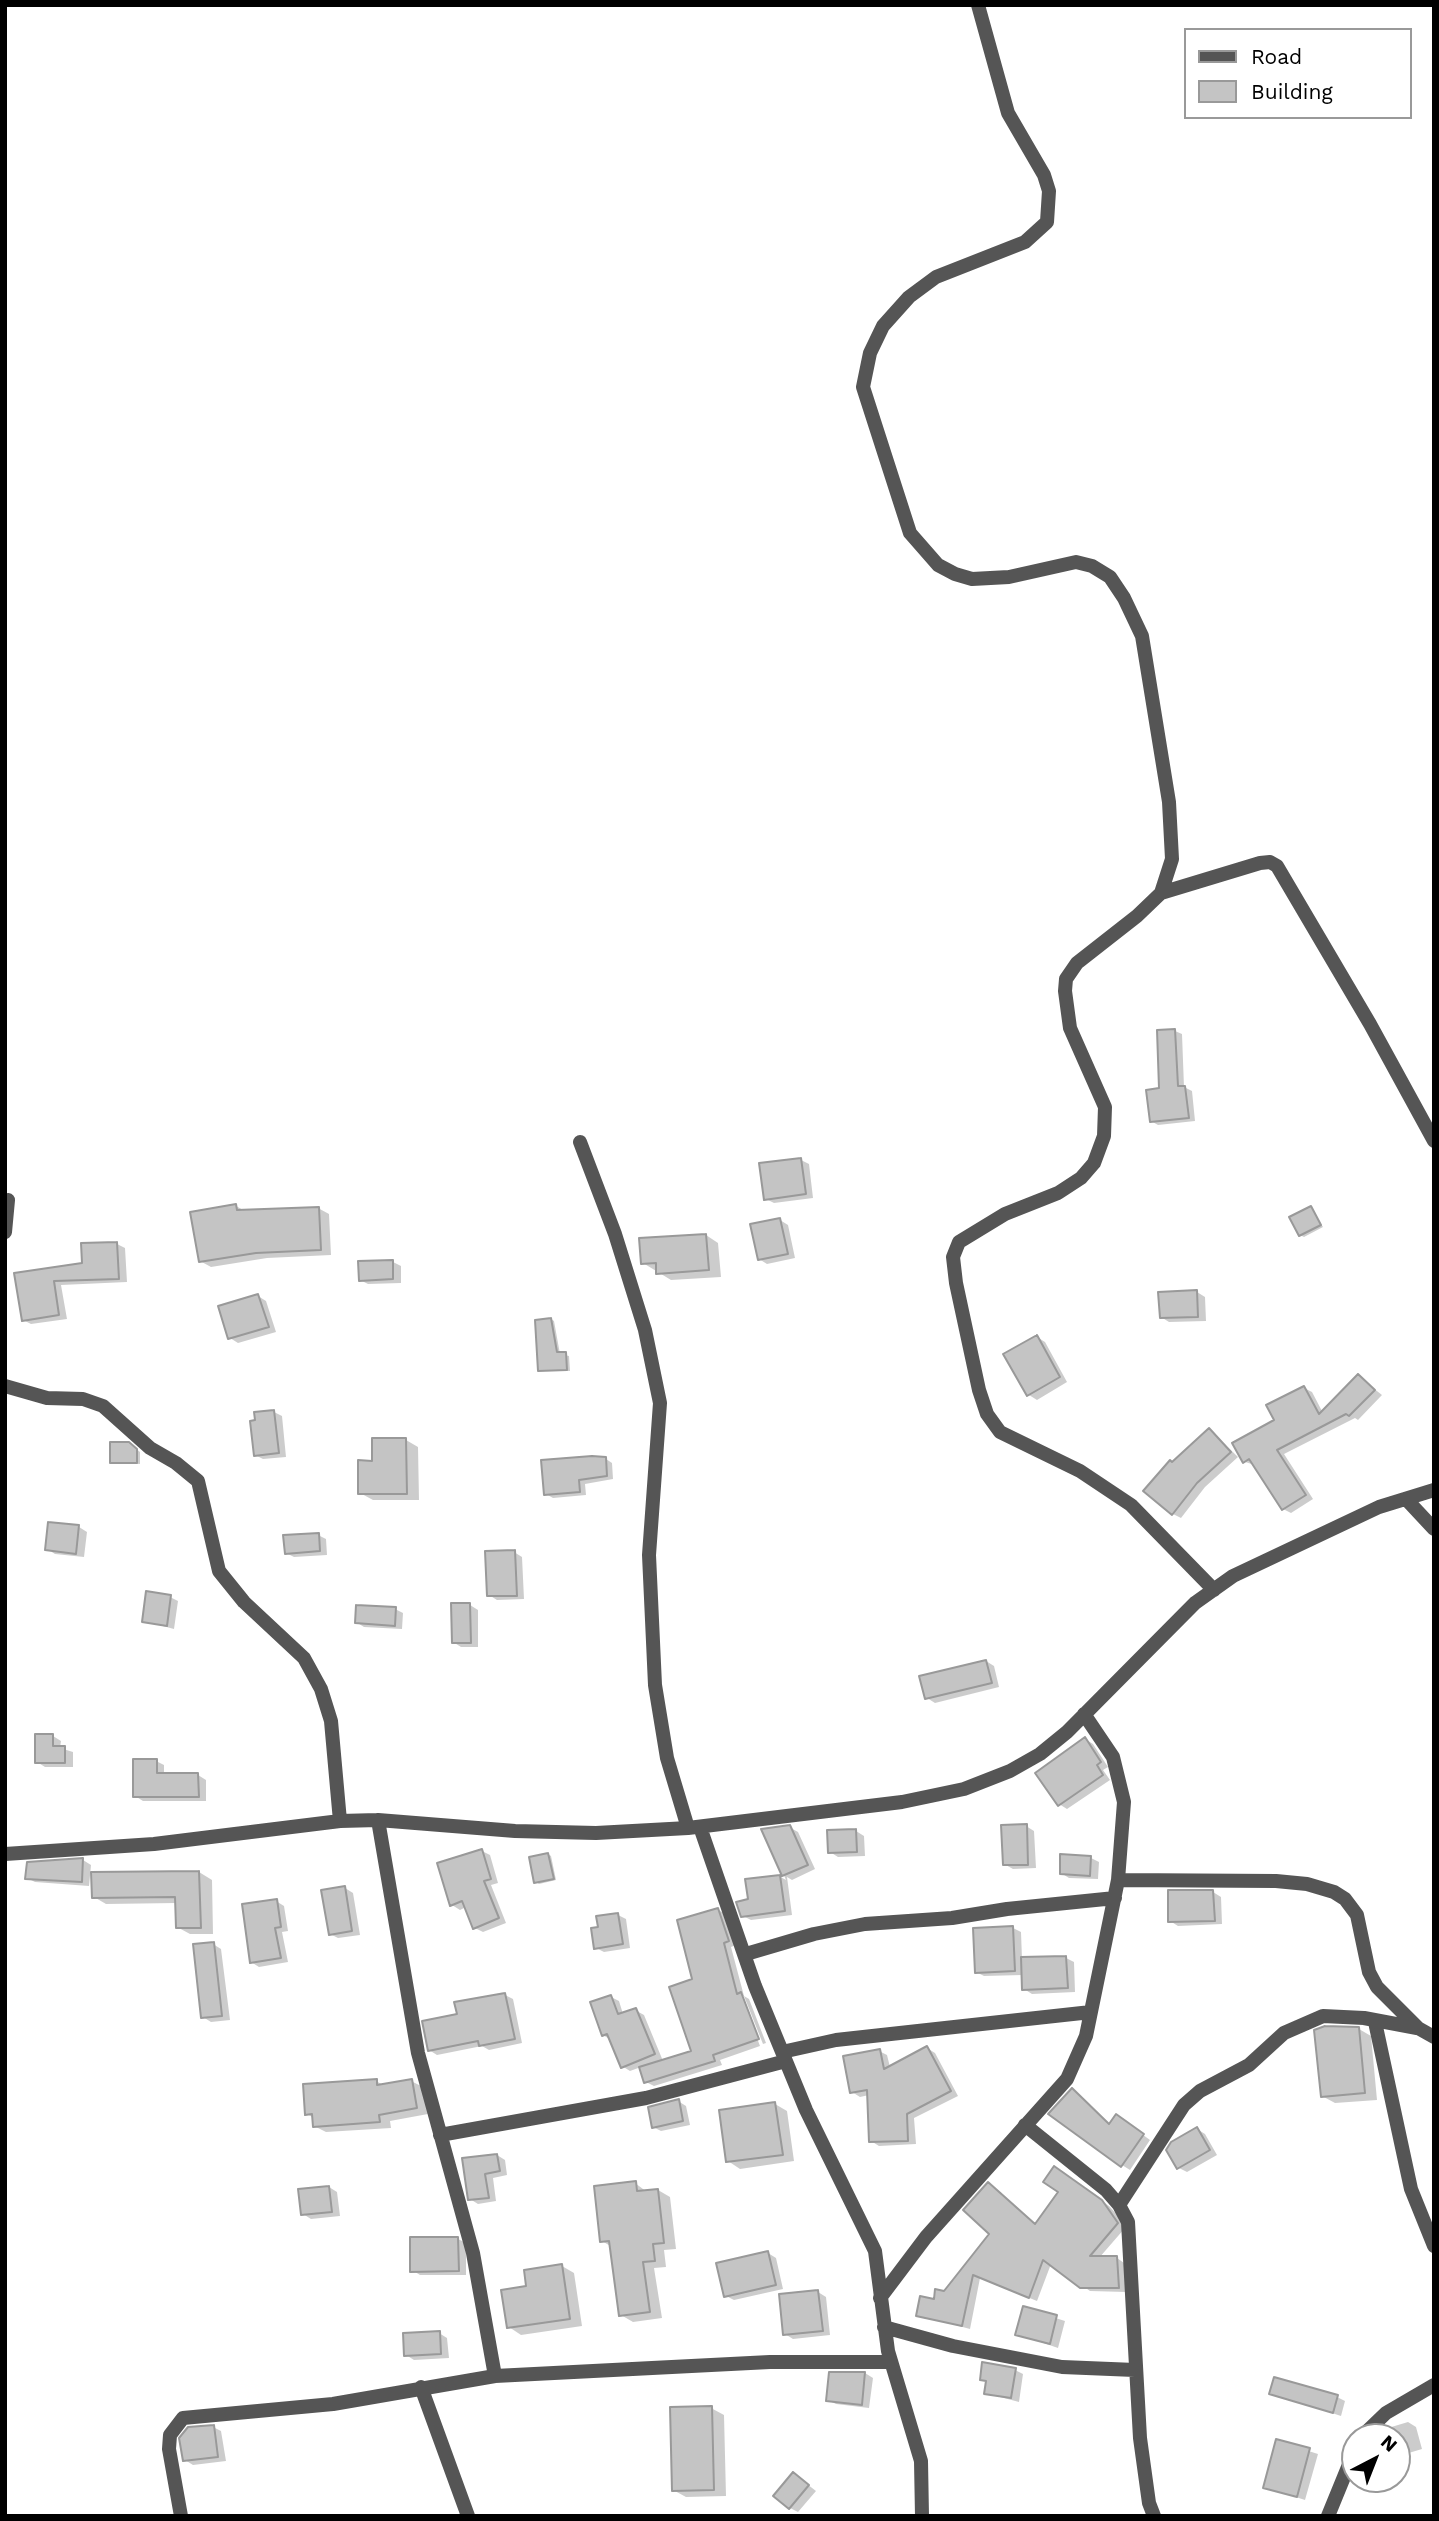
<!DOCTYPE html>
<style>
body{margin:0}
#map{position:relative;width:1439px;height:2521px;overflow:hidden;background:#fff;font-family:"Work Sans",sans-serif}
canvas{display:block}
.frame{position:absolute;inset:0;border:7px solid #000;pointer-events:none}
.legend{position:absolute;left:1184px;top:28px;width:228px;height:91px;box-sizing:border-box;background:#fff;border:2px solid #999;margin:0;padding:9px 12px;list-style:none;font-size:21px;color:#000}
.legend li{display:flex;align-items:center;gap:14px;height:35px}
.legend b{width:35px;border:2px solid #999}
.north{position:absolute;left:1341px;top:2423px;width:70px;height:70px;box-sizing:border-box;background:#fff;border:2px solid #999;border-radius:50%;rotate:42deg;font-size:19px;font-weight:700;line-height:28px;text-align:center;color:#000}
.north::after{content:'';display:block;margin:auto;width:24px;height:32px;background:#000;clip-path:polygon(50% 0,100% 100%,50% 72%,0 100%)}
</style>
<div id="map">
<canvas width="1439" height="2521"></canvas>
<div class="frame"></div>
<ul class="legend">
<li><b style="height:9px;background:#555"></b>Road</li>
<li><b style="height:19px;background:#c4c4c4"></b>Building</li>
</ul>
<div class="north">N</div>
</div>
<script>
const ctx = document.querySelector('canvas').getContext('2d');
ctx.lineJoin = 'round';
function paint(path, color) {
  ctx.fillStyle = color;
  ctx.fill(path, 'evenodd');
}
function poly(rows) {
  const path = new Path2D();
  for (const r of rows) {
    path.moveTo(r[0], r[1]);
    for (let i = 2; i < r.length; i += 2) path.lineTo(r[i], r[i + 1]);
  }
  return path;
}
function trace(path, color, width, dash) {
  ctx.strokeStyle = color;
  ctx.lineWidth = width;
  ctx.lineCap = dash ? 'butt' : 'round';
  ctx.setLineDash(dash || []);
  ctx.stroke(path);
}
paint(poly([
 [1175,1031,1182,1034,1184,1087,1192,1091,1195,1121,1158,1125,1151,1121],
 [801,1160,809,1164,813,1198,774,1203,766,1199],
 [236,1206,245,1211,318,1208,329,1214,331,1255,267,1258,211,1267,200,1261],
 [1311,1208,1323,1227,1304,1237,1300,1235],
 [780,1220,788,1225,795,1258,767,1264,759,1259],
 [706,1235,718,1243,721,1277,671,1280,643,1263],
 [117,1244,125,1248,127,1282,61,1285,67,1319,31,1324,23,1320,16,1275,84,1264],
 [393,1262,401,1266,401,1283,368,1284,360,1280],
 [1197,1292,1205,1297,1206,1321,1169,1322,1161,1317],
 [258,1296,266,1301,276,1332,238,1343,230,1338],
 [551,1319,554,1321,560,1354,569,1356,570,1371,540,1370],
 [1037,1337,1045,1342,1067,1382,1037,1400,1029,1395,1005,1355],
 [1358,1376,1382,1395,1358,1420,1355,1418,1284,1454,1313,1499,1291,1513,1283,1509,1255,1465,1245,1462,1304,1388,1312,1392,1323,1413],
 [274,1412,282,1416,286,1457,263,1459,255,1455],
 [1210,1430,1238,1457,1205,1487,1181,1518,1173,1514,1173,1464],
 [406,1440,418,1447,419,1500,373,1500,360,1493,374,1463],
 [133,1446,140,1452,140,1464,112,1462],
 [606,1459,612,1463,613,1479,585,1484,586,1495,553,1498,546,1494],
 [79,1527,87,1532,84,1557,55,1554,47,1549],
 [318,1535,326,1539,327,1555,294,1557,286,1553],
 [514,1552,522,1557,524,1599,497,1600,489,1595],
 [170,1597,178,1601,174,1629,144,1621],
 [470,1605,478,1610,478,1647,461,1647,453,1642],
 [395,1609,403,1613,402,1629,364,1627,356,1622],
 [986,1661,994,1666,999,1687,935,1703,927,1698],
 [53,1736,61,1741,60,1748,73,1752,73,1767,45,1767,37,1762],
 [1085,1739,1093,1744,1108,1767,1103,1770,1110,1780,1067,1809,1059,1804],
 [156,1761,164,1765,164,1775,198,1775,206,1780,206,1801,143,1801,135,1796],
 [1026,1826,1034,1831,1036,1868,1013,1869,1004,1864],
 [789,1827,798,1832,815,1869,792,1880,787,1877,792,1915,751,1920,743,1916,749,1900,779,1876,786,1880,764,1830],
 [856,1831,864,1836,865,1856,838,1857,830,1852],
 [482,1851,490,1855,498,1883,491,1885,506,1923,483,1932,475,1928,466,1907,460,1910,452,1905],
 [548,1854,551,1856,556,1880,539,1884,536,1882],
 [1062,1856,1091,1858,1099,1862,1098,1879,1069,1878,1061,1873],
 [83,1860,91,1865,89,1886,35,1882,27,1878],
 [199,1872,212,1880,213,1934,190,1934,177,1927,177,1903,106,1904,94,1897],
 [345,1888,353,1893,360,1935,338,1938,330,1934],
 [1213,1892,1221,1897,1222,1924,1178,1926,1170,1921],
 [276,1901,284,1906,288,1931,282,1932,288,1962,259,1967,251,1962],
 [718,1910,726,1914,736,1945,731,1947,744,1996,741,1996,760,2046,720,2060,722,2065,654,2086,646,2082,641,2067,630,2071,622,2066,611,2040,603,2035,611,1997,619,2001,623,2014,635,2010,644,2015,663,2061,693,2052,694,1980],
 [618,1915,626,1919,630,1948,604,1952,596,1948,600,1928],
 [1013,1928,1021,1932,1022,1959,1066,1958,1074,1962,1075,1992,1032,1994,1024,1989,1023,1975,984,1976,976,1972],
 [213,1944,221,1949,230,2020,211,2022,203,2017],
 [505,1995,513,1999,522,2043,489,2050,482,2046,437,2055,429,2050,459,2015],
 [744,1996,749,1999,766,2043,763,2044],
 [1359,2029,1371,2036,1377,2100,1335,2103,1322,2096],
 [927,2048,935,2053,958,2096,914,2118,916,2144,879,2146,871,2141,869,2095,860,2097,852,2092,879,2051,887,2055,890,2067],
 [376,2081,385,2086,411,2081,423,2087,428,2114,390,2121,391,2128,326,2132,314,2126,314,2118,307,2114],
 [1072,2090,1111,2125,1124,2121,1150,2140,1130,2170,1122,2165],
 [678,2101,686,2106,690,2125,661,2131,653,2127],
 [775,2104,787,2111,794,2161,740,2169,728,2161],
 [1197,2129,1205,2134,1217,2155,1187,2172,1179,2168],
 [497,2155,505,2160,507,2175,493,2178,496,2201,478,2204,470,2199,464,2159],
 [1062,2173,1109,2206,1119,2217,1125,2228,1099,2258,1117,2258,1124,2263,1126,2292,1090,2291,1051,2264,1037,2301,980,2278,970,2329,918,2315,945,2293,991,2234,988,2184,1036,2225,1061,2192],
 [635,2183,647,2192,658,2190,670,2197,676,2249,664,2250,666,2267,654,2268,662,2318,633,2322,621,2315,612,2247,602,2241],
 [329,2187,337,2192,340,2216,311,2219,303,2214],
 [458,2239,466,2243,466,2275,420,2275,412,2270],
 [768,2253,776,2258,783,2289,734,2300,726,2296],
 [562,2266,574,2273,582,2326,521,2335,509,2327,528,2287],
 [818,2292,826,2297,830,2335,793,2339,785,2334],
 [1024,2308,1065,2321,1058,2348,1017,2334],
 [439,2333,447,2338,449,2358,414,2360,406,2355],
 [1015,2370,1023,2374,1019,2402,985,2393,987,2382,982,2379],
 [865,2373,873,2378,869,2408,836,2404,828,2400],
 [1271,2393,1337,2397,1345,2401,1341,2416],
 [711,2408,724,2415,726,2496,686,2497,673,2490],
 [1408,2422,1416,2427,1422,2449,1402,2455,1397,2452,1397,2437,1390,2437,1388,2428],
 [213,2427,221,2431,226,2461,193,2465,185,2460],
 [1277,2441,1318,2454,1305,2500,1265,2487],
 [794,2474,816,2491,798,2512,790,2508]
]), '#0003');
const building = poly([
 [1175,1029,1178,1086,1185,1086,1189,1118,1150,1122,1146,1090,1159,1088,1157,1030,1175,1029],
 [801,1158,806,1194,764,1200,759,1163,801,1158],
 [236,1204,237,1210,319,1207,321,1250,256,1253,199,1262,190,1212,236,1204],
 [1311,1206,1321,1225,1299,1236,1289,1217,1311,1206],
 [780,1218,788,1254,758,1260,750,1224,780,1218],
 [706,1234,709,1270,656,1274,656,1263,641,1264,639,1238,706,1234],
 [117,1242,119,1279,54,1281,59,1315,22,1321,14,1273,82,1263,81,1243,117,1242],
 [393,1260,393,1279,359,1281,358,1261,393,1260],
 [1197,1290,1198,1317,1160,1318,1158,1292,1197,1290],
 [258,1294,269,1327,228,1339,218,1306,258,1294],
 [551,1318,557,1352,566,1352,567,1370,538,1371,535,1320,551,1318],
 [1037,1335,1060,1377,1027,1396,1003,1354,1037,1335],
 [1358,1374,1375,1390,1349,1416,1346,1414,1277,1450,1306,1495,1282,1510,1249,1459,1243,1463,1232,1443,1274,1420,1266,1405,1304,1386,1319,1414,1358,1374],
 [274,1410,279,1453,254,1456,250,1421,255,1420,254,1412,274,1410],
 [1209,1428,1231,1452,1197,1483,1172,1515,1143,1491,1170,1460,1172,1462,1209,1428],
 [372,1438,406,1438,407,1494,358,1494,358,1460,372,1461,372,1438],
 [110,1442,129,1442,137,1449,137,1463,110,1463,110,1442],
 [592,1456,606,1457,607,1476,579,1480,580,1492,544,1495,541,1460,592,1456],
 [48,1522,79,1525,76,1554,45,1550,48,1522],
 [319,1533,320,1551,285,1554,283,1535,319,1533],
 [515,1550,517,1596,487,1596,485,1551,515,1550],
 [146,1591,171,1595,167,1626,142,1622,146,1591],
 [451,1603,470,1603,471,1643,452,1643,451,1603],
 [356,1605,396,1607,395,1626,355,1623,356,1605],
 [986,1660,992,1683,925,1699,919,1676,986,1660],
 [35,1734,53,1734,53,1746,65,1746,65,1763,35,1763,35,1734],
 [1085,1737,1101,1762,1097,1765,1103,1775,1058,1806,1035,1773,1085,1737],
 [133,1759,157,1759,157,1773,198,1773,199,1797,133,1797,133,1759],
 [1027,1824,1028,1865,1003,1865,1001,1825,1027,1824],
 [790,1825,808,1865,782,1876,761,1829,790,1825],
 [856,1829,857,1852,828,1853,827,1830,856,1829],
 [482,1849,491,1879,484,1881,499,1918,473,1929,462,1901,450,1906,437,1863,482,1849],
 [548,1853,554,1879,534,1883,529,1857,548,1853],
 [1060,1854,1091,1856,1090,1876,1060,1874,1060,1854],
 [83,1858,82,1882,25,1879,27,1862,83,1858],
 [199,1871,201,1928,176,1928,175,1897,92,1898,91,1872,199,1871],
 [780,1875,785,1911,741,1917,736,1902,748,1899,745,1879,780,1875],
 [345,1886,352,1931,329,1935,321,1890,345,1886],
 [1168,1890,1213,1890,1215,1921,1168,1922,1168,1890],
 [277,1899,281,1927,275,1928,281,1958,250,1963,242,1904,277,1899],
 [718,1908,729,1941,724,1943,737,1994,741,1992,759,2039,713,2055,715,2061,644,2083,639,2067,691,2051,669,1987,692,1979,677,1920,718,1908],
 [618,1913,623,1944,594,1949,591,1928,598,1927,596,1916,618,1913],
 [1013,1926,1015,1971,975,1973,973,1928,1013,1926],
 [214,1942,222,2016,201,2018,193,1944,214,1942],
 [1066,1956,1068,1988,1022,1990,1021,1957,1066,1956],
 [505,1993,515,2039,479,2046,478,2041,428,2051,422,2021,457,2014,454,2002,505,1993],
 [611,1995,618,2014,636,2008,655,2054,621,2068,607,2034,602,2036,590,2002,611,1995],
 [1325,2026,1359,2027,1365,2093,1321,2097,1314,2030,1325,2026],
 [927,2046,951,2091,907,2114,908,2141,869,2142,867,2090,850,2093,843,2056,880,2049,884,2069,927,2046],
 [377,2079,377,2085,412,2079,417,2108,379,2115,380,2122,313,2127,312,2114,305,2115,303,2084,377,2079],
 [1072,2088,1109,2124,1116,2114,1144,2134,1121,2167,1048,2114,1072,2088],
 [679,2099,683,2121,652,2128,648,2107,679,2099],
 [775,2102,783,2155,726,2162,719,2110,775,2102],
 [1197,2127,1210,2150,1177,2169,1166,2150,1171,2142,1197,2127],
 [497,2154,500,2171,485,2174,489,2198,468,2200,462,2158,497,2154],
 [1054,2166,1102,2200,1118,2223,1090,2256,1117,2256,1119,2288,1080,2288,1043,2260,1029,2298,973,2275,962,2326,916,2316,920,2296,934,2299,935,2289,944,2291,989,2234,963,2210,988,2182,1035,2224,1058,2192,1043,2182,1054,2166],
 [636,2181,637,2191,658,2189,664,2243,653,2244,655,2261,643,2262,650,2312,619,2316,609,2241,600,2242,594,2186,636,2181],
 [329,2186,332,2212,301,2215,298,2189,329,2186],
 [410,2237,458,2237,459,2271,410,2272,410,2237],
 [768,2251,776,2285,724,2297,716,2263,768,2251],
 [562,2264,570,2319,507,2328,501,2290,526,2286,524,2270,562,2264],
 [818,2290,823,2331,783,2335,779,2294,818,2290],
 [1023,2306,1057,2315,1050,2344,1015,2335,1023,2306],
 [440,2331,441,2354,404,2356,403,2333,440,2331],
 [982,2362,1016,2368,1011,2398,984,2394,986,2381,980,2380,982,2362],
 [829,2372,865,2372,862,2405,826,2401,829,2372],
 [1274,2377,1338,2395,1333,2413,1269,2394,1274,2377],
 [712,2406,714,2490,672,2491,670,2407,712,2406],
 [214,2425,218,2457,183,2461,179,2438,188,2427,214,2425],
 [1276,2439,1310,2448,1297,2497,1263,2488,1276,2439],
 [793,2472,809,2485,789,2509,773,2496,793,2472]
]);
paint(building, '#c4c4c4');
trace(building, '#999', 2);
trace(poly([
 [978,5,1008,113,1044,175,1049,191,1047,222,1025,242,936,277,909,297,883,326,870,353,863,387,910,533,938,565,955,574,972,579,1009,577,1076,562,1092,566,1110,577,1124,598,1142,636,1169,802,1172,859,1161,893,1137,916,1077,963,1066,979,1065,991,1070,1028,1105,1107,1104,1136,1094,1163,1081,1178,1058,1193,1005,1214,959,1242,953,1257,956,1283,979,1390,987,1414,1000,1432,1080,1471,1131,1505,1214,1590],
 [1161,893,1260,863,1270,862,1277,866,1370,1024,1434,1141],
 [580,1142,615,1234,645,1330,660,1403,649,1555,655,1685,667,1758,688,1828],
 [5,1232,8,1200],
 [5,1386,47,1398,83,1399,103,1406,150,1448,176,1463,198,1481,219,1571,244,1602,304,1658,321,1689,331,1721,340,1821],
 [1406,1499,1434,1529],
 [378,1820,418,2053,473,2253,495,2376],
 [700,1827,755,1986,806,2110,875,2251,888,2351,921,2461,922,2516],
 [5,1854,154,1844,340,1821,378,1820,515,1831,596,1833,688,1828,902,1802,964,1789,1010,1771,1040,1754,1067,1732,1195,1603,1233,1576,1379,1507,1434,1490],
 [1118,1880,1276,1881,1307,1884,1334,1892,1345,1899,1357,1915,1369,1972,1377,1987,1418,2028,1434,2037],
 [746,1954,814,1934,865,1924,952,1918,1007,1909,1115,1898],
 [1375,2022,1411,2189,1434,2246],
 [782,2052,836,2040,1091,2012],
 [1025,2125,1106,2190,1119,2205,1128,2222,1140,2438,1149,2503,1154,2516],
 [440,2135,646,2098,786,2061],
 [1119,2205,1184,2105,1200,2091,1249,2065,1284,2033,1323,2016,1364,2018,1417,2028],
 [880,2298,926,2237,1067,2079,1086,2036,1118,1880,1124,1802,1113,1757,1084,1714],
 [884,2327,953,2346,1062,2367,1135,2370],
 [421,2387,468,2516],
 [1361,2437,1386,2413,1434,2385],
 [181,2516,169,2449,170,2435,183,2418,333,2404,495,2376,770,2362,891,2362],
 [1328,2516,1355,2450]
]), '#555', 14);
</script>
